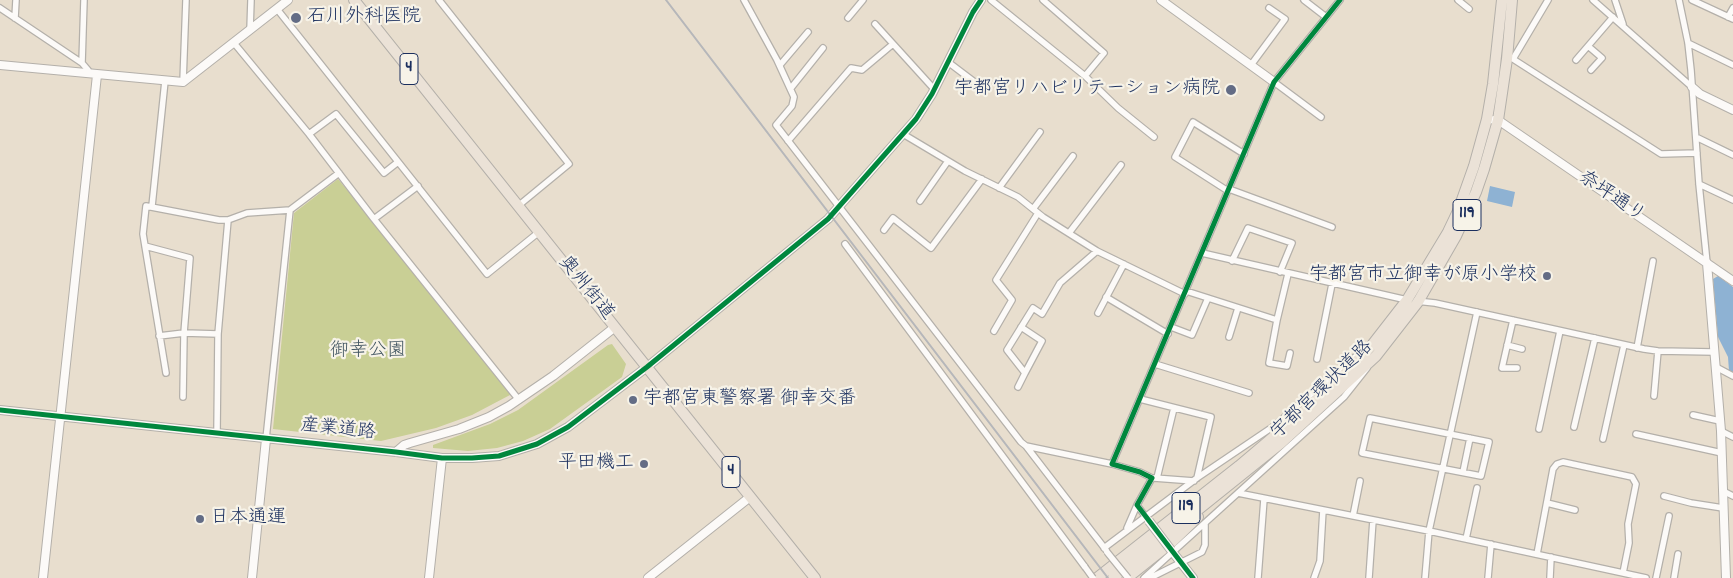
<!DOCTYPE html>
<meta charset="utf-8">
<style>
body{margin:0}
canvas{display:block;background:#e8dece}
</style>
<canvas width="1733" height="578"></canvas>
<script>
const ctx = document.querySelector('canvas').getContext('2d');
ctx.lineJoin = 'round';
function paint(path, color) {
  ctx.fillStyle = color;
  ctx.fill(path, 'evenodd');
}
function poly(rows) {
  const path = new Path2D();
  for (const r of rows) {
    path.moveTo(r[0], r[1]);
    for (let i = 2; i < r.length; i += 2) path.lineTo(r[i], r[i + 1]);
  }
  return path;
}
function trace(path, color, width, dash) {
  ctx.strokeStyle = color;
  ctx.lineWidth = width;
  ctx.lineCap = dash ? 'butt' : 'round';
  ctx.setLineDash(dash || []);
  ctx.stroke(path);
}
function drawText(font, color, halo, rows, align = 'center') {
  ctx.font = font + ' Dekko,"Klee One",sans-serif';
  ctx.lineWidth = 4.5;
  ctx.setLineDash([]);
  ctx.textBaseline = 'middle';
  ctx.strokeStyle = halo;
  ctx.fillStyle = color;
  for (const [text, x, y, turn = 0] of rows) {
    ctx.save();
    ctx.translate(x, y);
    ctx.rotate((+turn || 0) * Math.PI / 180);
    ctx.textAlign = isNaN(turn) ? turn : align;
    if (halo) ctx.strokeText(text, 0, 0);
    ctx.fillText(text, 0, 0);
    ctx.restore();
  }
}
paint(poly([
 [338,179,511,387,510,395,472,415,436,428,381,441,273,429,294,213],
 [612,344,626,364,622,377,550,429,523,441,497,448,468,451,433,448,433,445,490,424,518,410,608,345]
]), '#c9cf95');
paint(poly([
 [1490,186,1515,192,1512,207,1487,201],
 [1718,276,1733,287,1733,376,1729,371,1728,357,1718,337,1713,279]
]), '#8eb2d3');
const minor = poly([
 [439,0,569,164,518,206],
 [744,0,777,60,794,97,792,106,776,125,1021,442,1026,446],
 [991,0,1085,76,1118,108,1154,137],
 [1043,0,1104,53,1085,76],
 [1304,0,1326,17],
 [1458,0,1469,9],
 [1548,0,1513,59,1661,154,1697,153],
 [1593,0,1692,87],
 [1615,0,1623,24],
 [1679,0,1688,43,1691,70,1699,184,1707,263],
 [1692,0,1733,19],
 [0,8,82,63,88,70,89,74],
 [277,9,487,274,539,232],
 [1728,17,1733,8],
 [15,18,16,0],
 [848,18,863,0],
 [875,24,934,89],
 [250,30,251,0],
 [234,43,309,134,374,219,519,400],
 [1688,43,1733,65],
 [1588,46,1602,58,1591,70],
 [1576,60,1613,17],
 [948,62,985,90],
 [82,63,84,0],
 [780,65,808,32],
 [1251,65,1285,19,1269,8],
 [183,82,186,0],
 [1274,82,1321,117],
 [791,88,823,48],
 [309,134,336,114,384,173,398,162],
 [903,134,965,171,1018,197,1043,217,1097,251,1185,294],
 [1696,137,1733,155],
 [788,141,851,68,862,70,893,44],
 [1699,184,1733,200],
 [999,188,1040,132],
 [1229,189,1332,227],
 [1228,191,1175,157,1193,122,1244,154],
 [920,201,948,161],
 [152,206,165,81],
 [1033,209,1073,156],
 [374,219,418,186],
 [884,230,893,218,931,248,982,179],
 [1069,233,1121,165],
 [845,244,1085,567],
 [145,246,190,258,184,333,183,397],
 [1202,253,1407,300],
 [1232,261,1248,228,1292,243,1280,272],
 [1186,291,1277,320,1288,274],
 [1106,297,1168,334],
 [1416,301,1435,303,1644,349,1658,351,1714,352],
 [1098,313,1124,264],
 [1277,320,1269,363,1287,366,1290,353],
 [1513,320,1502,368,1517,368],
 [1021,327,1042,341,1025,373],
 [1171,327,1192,335,1208,298],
 [994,331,1012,300,996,280,1038,213],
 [159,336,184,333,218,334],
 [1229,337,1238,308],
 [1507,345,1522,349],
 [1637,348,1653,261],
 [1317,359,1332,284],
 [1155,364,1249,393],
 [1716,367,1733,376],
 [166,373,143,234,146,206,219,220,228,220,247,213,290,210,339,173],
 [1018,387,1025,373,1007,350,1033,308,1042,314,1060,283,1097,251],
 [1654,396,1658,351],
 [1140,399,1211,417,1197,478],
 [1693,415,1720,421],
 [1370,418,1489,442,1481,476,1362,453,1370,418],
 [1574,427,1595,338],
 [1539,429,1560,331],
 [1721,431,1733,437],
 [217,433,218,334,228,220],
 [1636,434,1722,453],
 [266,439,290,210],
 [1603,439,1624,345],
 [1463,472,1470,438],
 [1154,478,1194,481],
 [1157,478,1174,408],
 [1723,491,1733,496],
 [1238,493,1429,531,1646,578],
 [1664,496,1691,503,1723,508],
 [1547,503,1575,510],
 [1145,516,1137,505,1152,478,1140,472,1112,464,1274,82,1340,0],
 [1353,516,1360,481],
 [1127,528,1137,505],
 [1466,539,1477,488],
 [1104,548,1197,478,1274,426,1362,351],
 [1106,550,1026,446,1112,464],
 [1537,554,1553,469,1557,464,1563,462,1632,477,1636,484,1628,524,1629,543,1623,573],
 [1144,578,1344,397,1367,368],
 [1150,578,1202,552,1205,545,1205,523],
 [1258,578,1264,499],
 [1314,578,1320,561,1323,510],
 [1369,578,1373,520],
 [1425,578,1429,531,1477,312],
 [1488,578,1491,544],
 [1550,578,1551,557],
 [1656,578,1669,516],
 [1674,578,1678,554]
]);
const tertiary = poly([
 [1161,0,1274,82],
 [0,65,183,82,288,0],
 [1692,87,1700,94,1733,110],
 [1494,120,1498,120,1733,281],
 [1707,263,1721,431,1726,578],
 [0,410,396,452,442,458,472,458,499,456,537,444,568,427,647,367,828,219,916,119,932,94,973,12,981,0],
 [396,452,404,445,410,443,459,429,489,417,509,406,553,376,615,327],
 [1171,550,1193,578],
 [43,578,97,75],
 [252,578,266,439],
 [429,578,442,458],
 [648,578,750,497]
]);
const trunk = poly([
 [354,0,815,578],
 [1097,578,1239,466,1311,405,1342,377,1372,345,1407,300,1448,232,1458,211,1474,166,1487,119,1493,84,1502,0],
 [1113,578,1281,443,1376,356,1418,302,1456,236,1476,192,1484,169,1498,120,1507,59,1512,0],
 [1127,578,1172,542,1198,517]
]);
trace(minor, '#b4b0aa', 8);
trace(tertiary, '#b4b0aa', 10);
trace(trunk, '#b4b0aa', 12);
trace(minor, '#fcfaf8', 5.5);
trace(tertiary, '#fcfaf8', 8);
trace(trunk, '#ebe2d7', 10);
trace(poly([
 [666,0,1108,578]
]), '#b6b7ba', 2);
const minorBridge = poly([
 [1107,552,1128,578],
 [1085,567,1093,578]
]);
const tertiaryBridge = poly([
 [1149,521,1171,550]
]);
trace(minorBridge, '#b4b0aa', 8, []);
trace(tertiaryBridge, '#b4b0aa', 10, []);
trace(minorBridge, '#fcfaf8', 5.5);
trace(tertiaryBridge, '#fcfaf8', 8);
trace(poly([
 [0,410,396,452,442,458,472,458,499,456,537,444,568,427,647,367,828,219,916,119,932,94,973,12,981,0],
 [1193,578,1137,505,1152,478,1140,472,1112,464,1274,82,1340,0]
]), '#00873e', 5);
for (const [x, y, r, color] of [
 [296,18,6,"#636c85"],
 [1231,90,6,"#636c85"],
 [1547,276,5,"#636c85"],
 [633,400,5,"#636c85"],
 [644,464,5,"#636c85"],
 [200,519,5,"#636c85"]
]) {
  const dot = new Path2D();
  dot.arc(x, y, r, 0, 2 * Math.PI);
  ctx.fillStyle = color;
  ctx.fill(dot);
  trace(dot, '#f7f3e8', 2);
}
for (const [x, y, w] of [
 [409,69,18],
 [1467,215,28],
 [731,472,18],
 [1186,508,28]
]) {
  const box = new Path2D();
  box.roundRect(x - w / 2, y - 15.5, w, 31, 4);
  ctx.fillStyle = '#f7f3e8';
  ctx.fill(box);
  trace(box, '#1b2f5e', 1);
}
drawText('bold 18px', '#1b2f5e', null, [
 ["4",409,69],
 ["119",1467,215],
 ["4",731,472],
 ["119",1186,508]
]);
drawText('19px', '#1b2f5e', '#f7f3e8', [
 ["石川外科医院",307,18],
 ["宇都宮リハビリテーション病院",1220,90,"right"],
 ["宇都宮市立御幸が原小学校",1537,276,"right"],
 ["宇都宮東警察署 御幸交番",643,400],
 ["平田機工",634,464,"right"],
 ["日本通運",210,519]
], 'left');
drawText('19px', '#1b2f5e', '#f7f3e8', [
 ["奈坪通り",1611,198,34],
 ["奥州街道",585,289,51],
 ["宇都宮環状道路",1323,391,-44],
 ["産業道路",338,431,6]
]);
drawText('19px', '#405460', '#f7f3e8', [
 ["御幸公園",368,352]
]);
</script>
